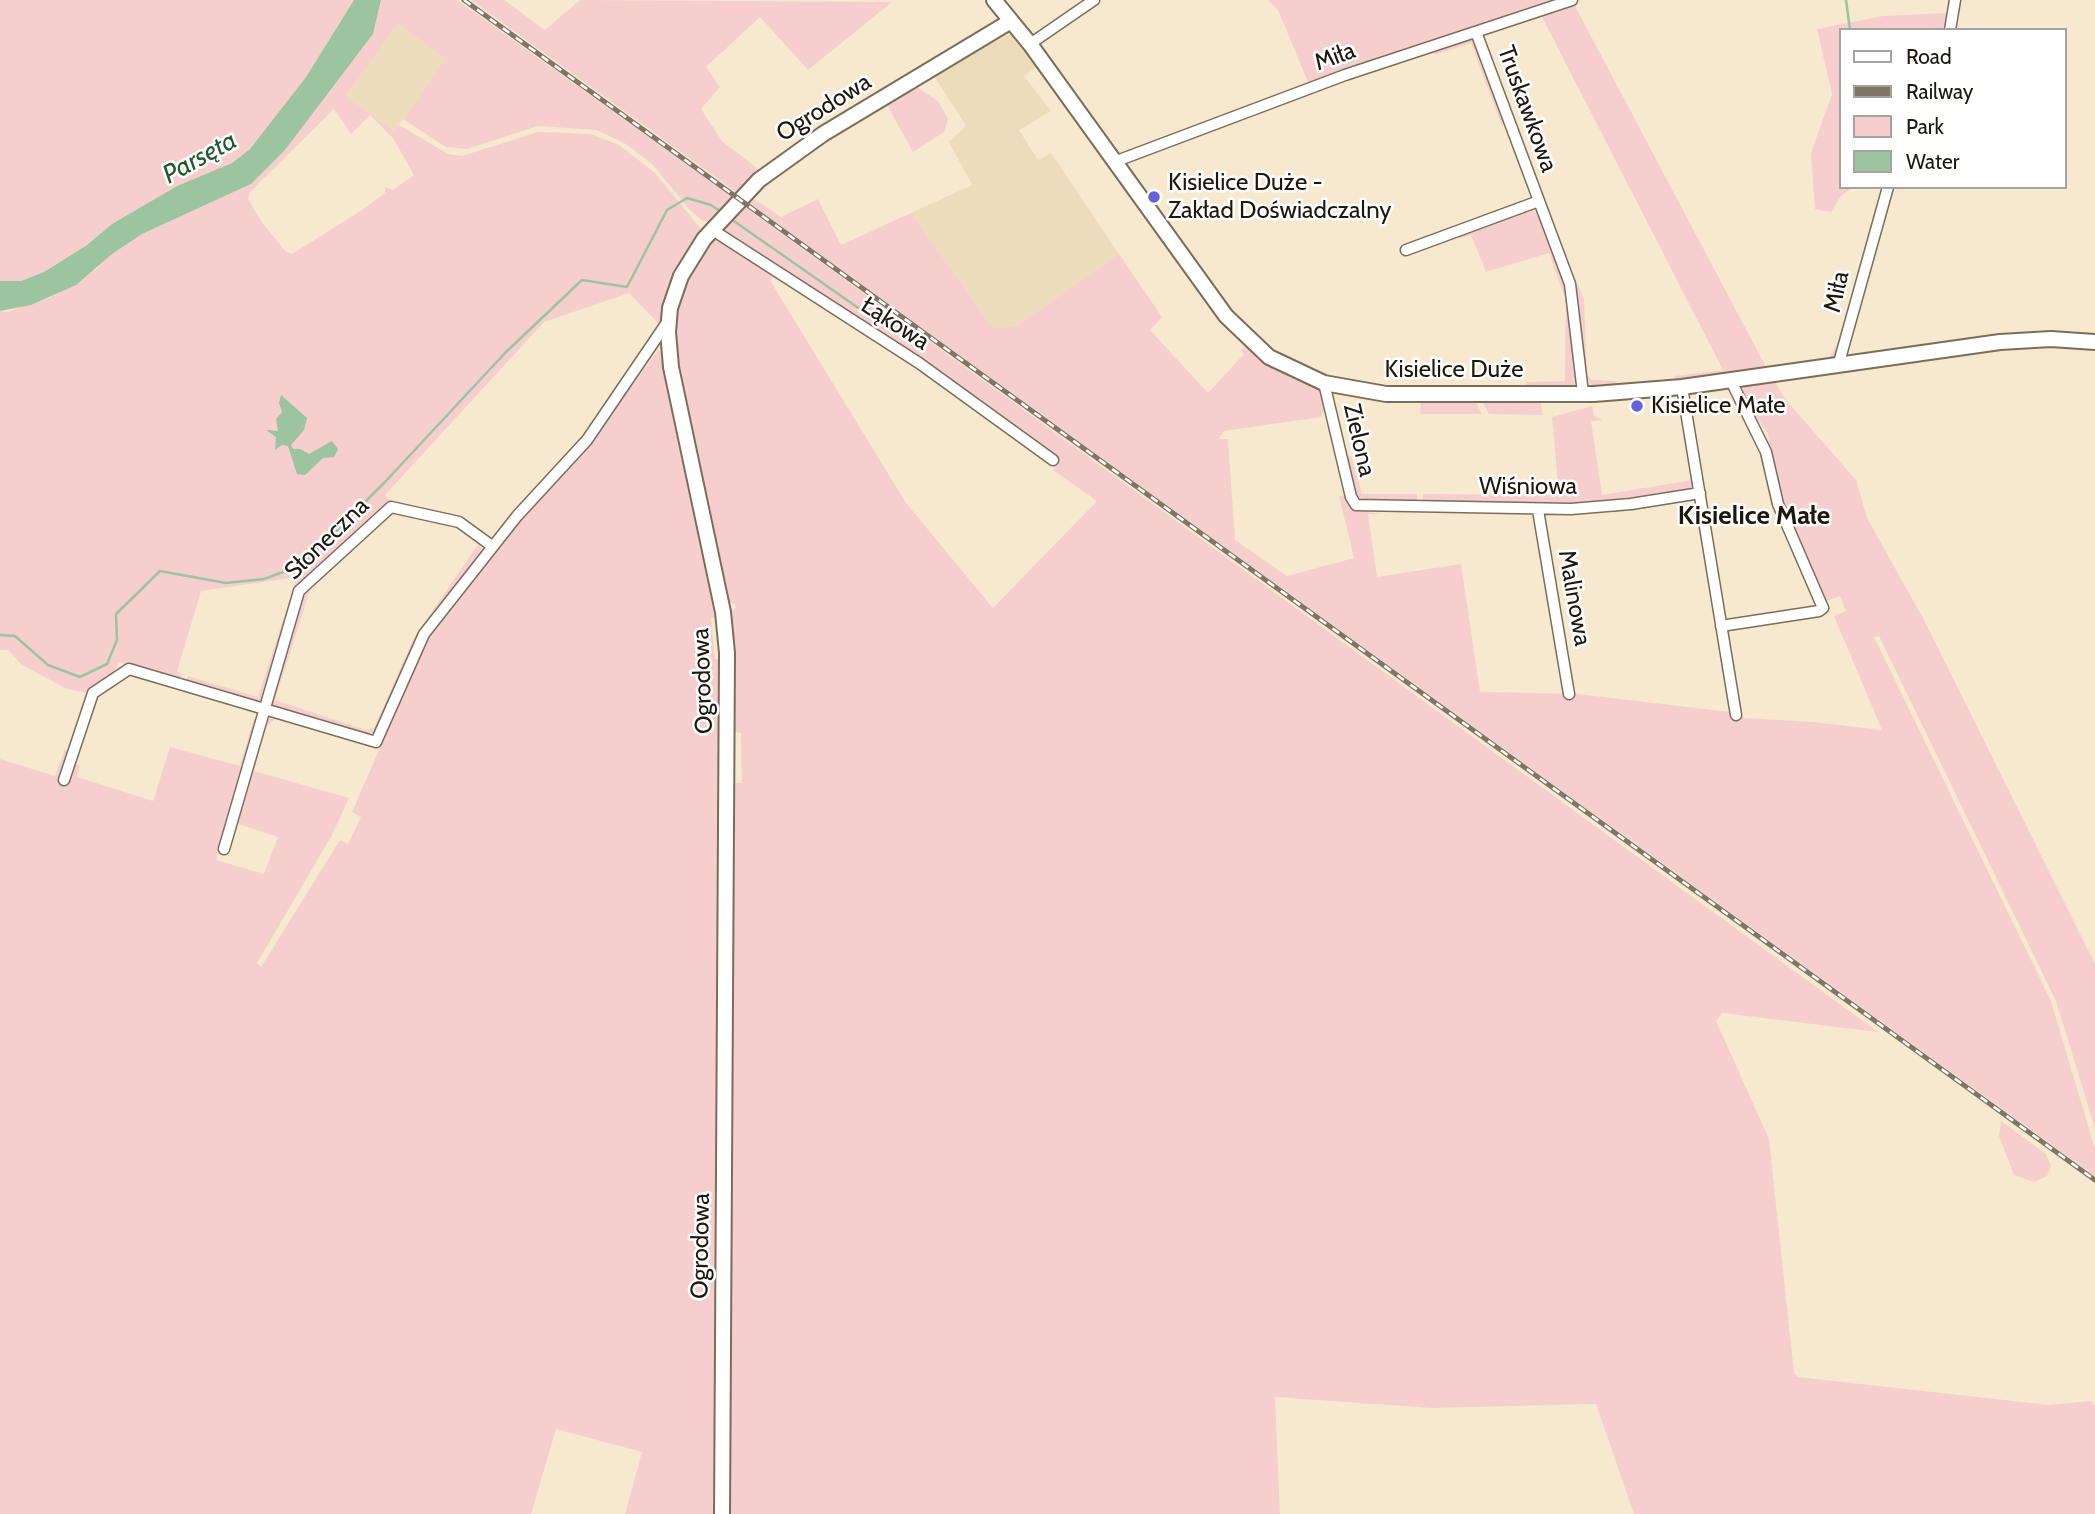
<!DOCTYPE html>
<meta charset="utf-8">
<style>
body{margin:0}
#map{position:relative;width:2095px;height:1514px;overflow:hidden;background:#f7e9cf;font-family:Cabin,sans-serif}
canvas{display:block}
.legend{position:absolute;left:1839px;top:28px;width:228px;height:161px;box-sizing:border-box;background:#fff;border:2px solid #a5a39f;margin:0;padding:9px 12px;list-style:none;font-size:21px;color:#1d180e}
.legend li{display:flex;align-items:center;gap:14px;height:35px}
.legend b{width:35px;border:2px solid #a5a39f}
</style>
<div id="map">
<canvas width="2095" height="1514"></canvas>
<ul class="legend">
<li><b style="height:9px;background:#fff"></b>Road</li>
<li><b style="height:9px;background:#7f7665"></b>Railway</li>
<li><b style="height:19px;background:#f6cece"></b>Park</li>
<li><b style="height:19px;background:#9cc4a1"></b>Water</li>
</ul>
</div>
<script>
const ctx = document.querySelector('canvas').getContext('2d');
ctx.lineJoin = 'round';
function paint(path, color) {
  ctx.fillStyle = color;
  ctx.fill(path, 'evenodd');
}
function poly(rows) {
  const path = new Path2D();
  for (const r of rows) {
    path.moveTo(r[0], r[1]);
    for (let i = 2; i < r.length; i += 2) path.lineTo(r[i], r[i + 1]);
  }
  return path;
}
function trace(path, color, width, dash) {
  ctx.strokeStyle = color;
  ctx.lineWidth = width;
  ctx.lineCap = dash ? 'butt' : 'round';
  ctx.setLineDash(dash || []);
  ctx.stroke(path);
}
function drawText(font, color, halo, rows, align = 'center') {
  ctx.font = font + ' Cabin,sans-serif';
  ctx.lineWidth = 5;
  ctx.setLineDash([]);
  ctx.textBaseline = 'middle';
  ctx.strokeStyle = halo;
  ctx.fillStyle = color;
  for (const [text, x, y, turn = 0] of rows) {
    ctx.save();
    ctx.translate(x, y);
    ctx.rotate((+turn || 0) * Math.PI / 180);
    ctx.textAlign = isNaN(turn) ? turn : align;
    if (halo) ctx.strokeText(text, 0, 0);
    ctx.fillText(text, 0, 0);
    ctx.restore();
  }
}
paint(poly([
 [398,24,447,59,394,131,346,96],
 [1009,34,1017,37,1038,66,1024,76,1051,111,1019,130,1038,160,1051,153,1119,254,1016,326,993,328,911,213,972,185,949,142,966,126,933,74]
]), '#eddcbb');
paint(poly([
 [0,0,354,0,306,77,250,149,232,163,177,186,112,224,87,245,44,272,21,281,5,282,0,281],
 [381,0,457,0,732,197,709,222,703,221,690,210,652,164,626,144,596,130,538,126,467,149,446,147,403,119,446,59,398,24,346,96,394,131,399,125,448,154,462,156,538,132,591,134,619,145,655,173,702,230,675,275,662,319,659,324,629,293,544,322,385,495,391,502,296,586,261,700,256,702,186,681,188,676,258,697,297,577,201,591,177,671,182,674,179,680,119,662,114,672,88,693,67,689,22,665,8,650,0,650,0,311,7,312,49,298,95,270,112,253,142,234,251,184,285,150,373,34],
 [334,109,351,134,370,115,393,138,414,175,393,190,385,187,385,193,362,210,292,254,286,252,261,221,248,199,250,192],
 [471,0,504,0,545,30,580,0,892,2,808,70,760,17,706,67,720,87,701,109,722,141,758,169,736,192],
 [1268,0,1554,0,1308,82,1278,10],
 [1575,6,1766,367,1829,358,1837,344,1837,355,1833,360,1677,383,1674,376,1723,370,1542,17],
 [1947,13,1943,30,1841,30,1841,187,1853,187,1841,196,1831,212,1815,209,1811,153,1832,94,1817,29,1883,16],
 [1473,38,1506,123,1502,126,1471,43,1435,55,1433,51],
 [915,86,938,101,948,119,944,132,913,152,886,103],
 [775,173,754,199,781,217,818,199,841,245,911,213,993,328,1016,326,1119,254,1162,317,1150,330,1208,393,1244,354,1241,350,1246,346,1291,378,1319,389,1325,407,1321,417,1224,431,1218,439,1228,439,1235,540,1287,576,1354,558,1339,496,1346,495,1348,502,1359,511,1383,514,1368,514,1377,577,1461,564,1480,692,1578,694,1730,712,1745,718,1813,722,1882,730,1834,616,1846,611,1840,596,1826,601,1800,548,1773,478,1768,434,1743,397,1743,388,1749,382,1774,380,1785,399,1856,480,1867,518,1924,620,2095,964,2095,1128,2056,1001,1879,636,1874,637,2051,1001,2095,1149,2095,1176,745,200],
 [741,204,1878,1032,1722,1013,1716,1021,1769,1139,1794,1373,1798,1377,2049,1405,2091,1401,2095,1406,2095,1514,1634,1514,1596,1404,1431,1408,1275,1397,1280,1514,727,1514,734,789,734,783,742,783,741,733,735,732,730,611,736,608,735,604,726,601,675,360,675,315,692,265,711,240,718,238,773,274,771,282,906,503,993,608,1097,501,1053,470,1059,460,919,358,728,235,724,225],
 [1528,208,1540,215,1570,296,1573,360,1577,381,1573,387,1526,386,1526,382,1565,381,1566,301,1549,253,1486,272,1471,235,1460,239,1458,235],
 [1578,284,1584,300,1587,375,1592,380,1617,381,1614,387,1594,387,1586,379,1579,342,1576,287],
 [658,350,665,356,719,616,711,618,715,659,723,660,718,1514,625,1514,642,1452,556,1429,531,1514,0,1514,0,759,55,776,65,749,70,751,73,765,80,765,77,777,153,801,170,747,240,766,254,718,257,719,216,860,264,874,278,837,236,823,266,719,276,719,266,726,254,771,349,798,331,837,257,963,261,967,340,840,348,844,361,817,352,812,429,636,457,595,512,527,591,441],
 [1540,398,1543,415,1489,414,1482,401],
 [1421,400,1475,401,1482,414,1420,414],
 [1592,406,1594,416,1603,420,1591,421,1602,495,1693,480,1691,488,1632,501,1570,506,1423,503,1423,494,1559,495,1552,417],
 [1351,456,1362,494,1417,494,1417,503,1368,502,1357,496,1345,457],
 [479,543,482,551,419,635,375,732,364,734,272,706,303,593,311,587,275,700,366,730,374,728,414,638],
 [2001,1121,2046,1154,2051,1166,2047,1176,2034,1182,2014,1175,1999,1136]
]), '#f6cece');
paint(poly([
 [354,0,381,0,373,34,285,150,251,184,142,234,112,254,76,285,31,305,0,311,0,281,21,281,44,272,87,245,112,224,177,186,232,163,250,149,306,77],
 [281,395,307,418,304,430,291,445,293,449,300,449,309,454,332,441,338,449,334,457,323,458,305,475,297,474,288,446,282,445,275,450,276,437,266,430,278,431,276,419,282,412,279,403]
]), '#9cc4a1');
trace(poly([
 [1846,0,1850,30],
 [731,219,887,328],
 [0,635,15,636,48,665,80,677,107,664,117,640,116,614,160,571,226,583,264,579,302,565,384,483,506,352,582,280,627,287,667,210,687,198,711,205,723,213]
]), '#9cc4a1', 2.5);
const street = poly([
 [1950,30,1955,0],
 [1476,32,1570,284,1583,393],
 [1030,44,1094,0],
 [1114,162,1345,75,1572,0],
 [711,229,919,363,1053,460],
 [1406,250,1539,201],
 [1838,366,1888,187],
 [1324,383,1351,497,1356,505,1571,509,1631,504,1700,493],
 [1682,387,1736,715],
 [1538,510,1569,694],
 [1721,626,1819,611,1823,608,1778,504,1766,452,1731,381],
 [64,780,93,693,129,669,376,742,424,634,517,516,587,440,668,321],
 [224,849,299,591,391,507,459,522,492,546]
]);
const secondary = poly([
 [994,0,1030,44,1226,316,1269,357,1324,383,1386,394,1594,394,1682,387,2000,342,2051,339,2095,342],
 [722,1514,727,653,723,612,671,367,668,332,670,308,681,276,704,239,759,180,823,134,1011,21]
]);
trace(street, '#7a6e57', 13);
trace(secondary, '#7a6e57', 18);
trace(street, '#fff', 10);
trace(secondary, '#fff', 14);
const rail = poly([
 [464,0,2095,1180]
]);
trace(rail, '#7f7665', 5);
trace(rail, '#fff', 2.5, [8]);
for (const [x, y, r, color] of [
 [1154,197,7,"#6662db"],
 [1637,406,7,"#6662db"]
]) {
  const dot = new Path2D();
  dot.arc(x, y, r, 0, 2 * Math.PI);
  ctx.fillStyle = color;
  ctx.fill(dot);
  trace(dot, '#fff', 2.5);
}
drawText('24px', '#1d180e', '#fff', [
 ["Miła",1335,57,-20],
 ["Ogrodowa",824,108,-32],
 ["Truskawkowa",1527,109,70],
 ["Miła",1837,292,-77],
 ["Łąkowa",895,324,33],
 ["Kisielice Duże",1454,370],
 ["Zielona",1359,440,77],
 ["Wiśniowa",1528,487],
 ["Słoneczna",327,539,-44],
 ["Malinowa",1574,598,80],
 ["Ogrodowa",703,681,-92],
 ["Ogrodowa",701,1246,-89]
]);
drawText('24px', '#1d180e', '#fff', [
 ["Kisielice Duże -",1168,183],
 ["Zakład Doświadczalny",1168,211],
 ["Kisielice Małe",1651,406]
], 'left');
drawText('italic 26px', '#205a2c', '#fff', [
 ["Parsęta",200,158,-29]
]);
drawText('bold 26px', '#1d180e', '#fff', [
 ["Kisielice Małe",1754,516]
]);
</script>
